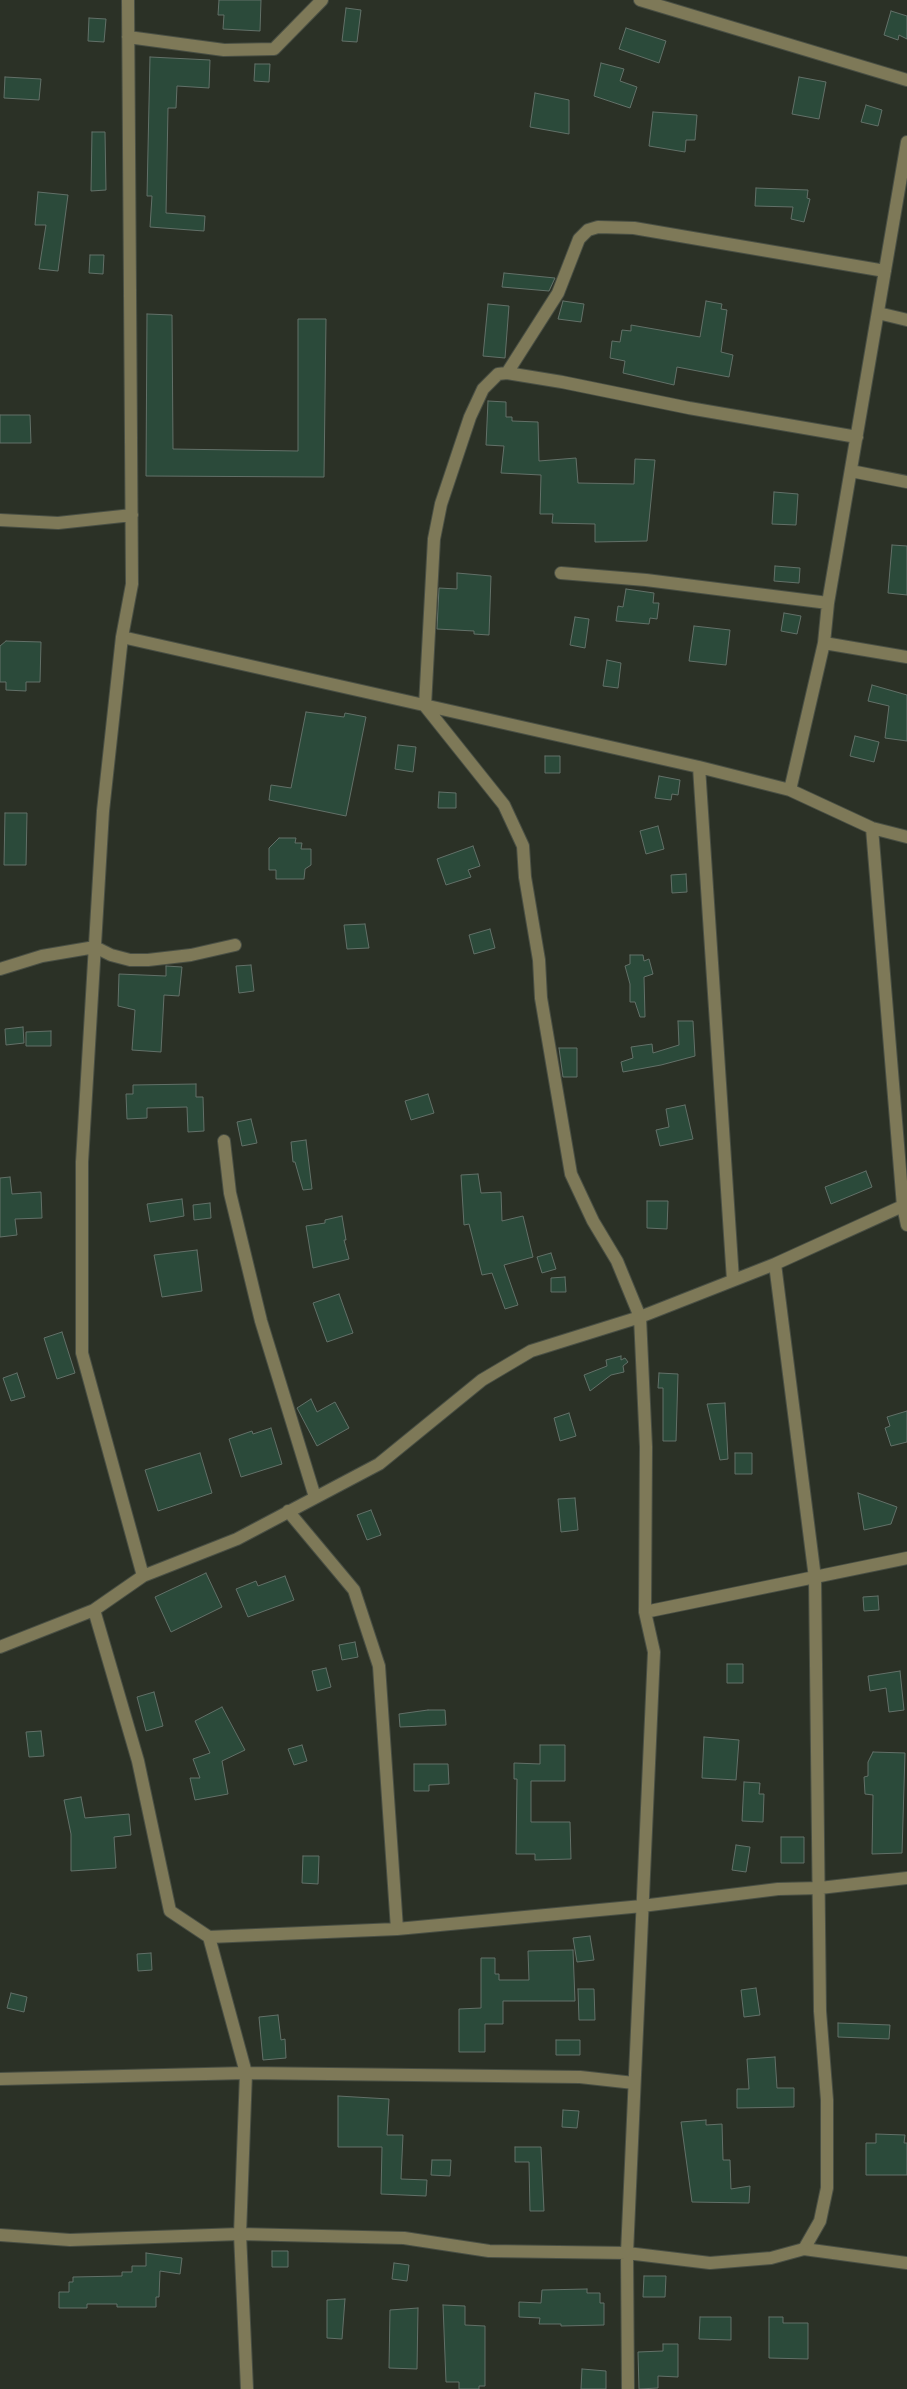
<!DOCTYPE html>
<style>
body{margin:0}
canvas{display:block;background:#2b3126}
</style>
<canvas width="907" height="2389"></canvas>
<script>
const ctx = document.querySelector('canvas').getContext('2d');
ctx.lineJoin = 'round';
function paint(path, color) {
  ctx.fillStyle = color;
  ctx.fill(path, 'evenodd');
}
function poly(rows) {
  const path = new Path2D();
  for (const r of rows) {
    path.moveTo(r[0], r[1]);
    for (let i = 2; i < r.length; i += 2) path.lineTo(r[i], r[i + 1]);
  }
  return path;
}
function trace(path, color, width, dash) {
  ctx.strokeStyle = color;
  ctx.lineWidth = width;
  ctx.lineCap = dash ? 'butt' : 'round';
  ctx.setLineDash(dash || []);
  ctx.stroke(path);
}
const building = poly([
 [219,0,261,0,260,31,223,29,224,15,218,15,219,0],
 [346,8,361,10,357,42,342,41,346,8],
 [891,11,907,16,907,39,899,35,898,40,884,35,891,11],
 [89,18,106,19,104,42,88,41,89,18],
 [626,28,666,41,659,63,619,49,626,28],
 [150,57,210,60,209,88,177,86,176,108,168,108,166,213,205,216,204,231,150,227,152,196,147,196,150,57],
 [601,63,624,69,620,81,637,87,630,108,594,96,601,63],
 [255,64,270,64,269,82,254,81,255,64],
 [5,77,41,79,39,100,4,98,5,77],
 [799,77,826,82,819,119,792,114,799,77],
 [535,93,569,100,569,134,530,127,535,93],
 [866,105,882,110,878,126,861,122,866,105],
 [653,112,697,115,695,140,686,140,685,152,649,146,653,112],
 [92,132,105,132,106,190,91,191,92,132],
 [756,188,808,190,807,198,810,199,804,222,791,219,793,207,755,206,756,188],
 [38,192,68,195,58,271,39,269,46,225,35,225,38,192],
 [90,255,104,255,103,274,89,273,90,255],
 [504,273,555,278,549,291,502,287,504,273],
 [563,301,584,304,581,322,558,319,563,301],
 [706,301,722,304,721,309,727,310,721,352,733,355,729,377,677,367,674,385,623,373,625,361,610,358,612,341,620,342,622,330,631,331,631,325,700,337,706,301],
 [488,304,509,306,505,358,483,356,488,304],
 [147,314,172,315,173,449,298,451,298,319,326,319,324,477,146,476,147,314],
 [488,401,506,402,506,417,512,417,512,421,538,422,539,461,576,458,578,483,634,484,635,459,655,460,647,541,595,542,595,524,552,523,553,514,540,514,541,475,501,473,504,446,486,445,488,401],
 [0,415,30,415,31,443,0,443,0,415],
 [774,492,798,494,796,525,772,524,774,492],
 [892,545,907,546,907,595,888,593,892,545],
 [775,566,800,568,799,583,774,581,775,566],
 [457,573,491,576,489,635,474,634,474,631,437,629,439,588,457,589,457,573],
 [626,589,654,593,653,603,659,603,657,619,650,618,649,624,616,621,618,606,623,607,626,589],
 [784,613,801,616,797,634,781,631,784,613],
 [575,617,589,619,585,648,570,645,575,617],
 [694,626,730,630,726,665,689,661,694,626],
 [6,641,41,642,40,682,26,682,26,691,6,690,6,682,0,682,0,646,6,641],
 [607,660,621,663,618,688,603,686,607,660],
 [872,685,907,695,907,741,885,738,889,706,868,701,872,685],
 [306,712,344,717,345,713,366,717,346,816,269,800,271,785,291,788,306,712],
 [855,736,879,742,874,762,850,756,855,736],
 [398,745,416,747,413,772,395,769,398,745],
 [545,756,560,756,560,773,545,773,545,756],
 [659,776,680,780,678,795,672,794,671,800,655,798,659,776],
 [439,792,456,793,456,808,438,808,439,792],
 [5,813,27,813,26,865,4,865,5,813],
 [658,826,664,849,646,854,640,831,658,826],
 [279,838,296,838,295,843,302,843,301,849,311,849,311,865,305,869,304,879,276,879,276,870,269,870,269,848,279,838],
 [473,846,480,866,468,870,471,877,446,885,437,859,473,846],
 [686,874,687,892,672,893,671,875,686,874],
 [365,924,369,948,347,949,344,925,365,924],
 [490,929,495,948,474,954,469,935,490,929],
 [630,955,643,955,644,961,649,959,653,974,644,977,645,1017,640,1017,635,1002,630,1002,630,984,625,966,630,964,630,955],
 [251,965,254,991,239,993,236,966,251,965],
 [166,966,182,967,179,996,164,995,161,1052,132,1050,135,1010,118,1006,119,974,166,976,166,966],
 [678,1021,693,1021,695,1056,661,1065,623,1072,621,1062,633,1058,631,1047,652,1044,653,1053,679,1045,678,1021],
 [23,1027,24,1043,6,1045,5,1029,23,1027],
 [51,1031,51,1046,26,1046,26,1032,51,1031],
 [559,1048,577,1048,577,1077,563,1077,559,1048],
 [196,1084,196,1097,203,1097,204,1131,188,1132,187,1107,147,1108,147,1118,127,1119,126,1094,133,1094,133,1085,196,1084],
 [428,1094,434,1113,411,1120,405,1101,428,1094],
 [685,1105,693,1139,660,1146,656,1130,669,1127,666,1109,685,1105],
 [251,1119,257,1143,242,1146,237,1122,251,1119],
 [306,1140,312,1189,303,1190,295,1162,293,1162,291,1142,306,1140],
 [866,1171,872,1187,831,1204,825,1187,866,1171],
 [478,1174,481,1193,501,1192,502,1221,523,1216,533,1257,504,1265,518,1305,505,1309,492,1273,482,1275,469,1224,464,1225,461,1175,478,1174],
 [10,1177,12,1194,41,1192,42,1218,15,1219,17,1235,0,1237,0,1178,10,1177],
 [182,1199,184,1216,150,1222,147,1204,182,1199],
 [647,1201,668,1201,667,1229,647,1228,647,1201],
 [210,1203,211,1218,194,1220,193,1205,210,1203],
 [342,1216,346,1240,344,1240,349,1259,313,1268,306,1226,325,1223,325,1220,342,1216],
 [197,1250,202,1291,162,1297,154,1255,197,1250],
 [551,1253,556,1269,542,1273,537,1257,551,1253],
 [565,1277,566,1292,551,1292,551,1278,565,1277],
 [339,1294,353,1333,327,1342,313,1303,339,1294],
 [62,1332,75,1373,57,1379,44,1338,62,1332],
 [621,1356,621,1360,625,1358,628,1362,623,1366,624,1372,611,1375,590,1391,584,1375,607,1366,606,1360,621,1356],
 [17,1373,25,1397,11,1401,3,1378,17,1373],
 [659,1373,678,1374,676,1441,663,1441,663,1388,658,1388,659,1373],
 [311,1399,317,1412,335,1402,349,1428,317,1446,297,1408,311,1399],
 [725,1403,728,1459,720,1460,707,1404,725,1403],
 [907,1411,907,1442,891,1446,885,1428,890,1426,887,1417,907,1411],
 [569,1413,576,1436,560,1441,554,1418,569,1413],
 [271,1428,282,1464,241,1477,229,1439,252,1431,253,1434,271,1428],
 [200,1453,212,1493,158,1511,145,1470,200,1453],
 [735,1453,752,1453,752,1474,735,1474,735,1453],
 [858,1493,897,1507,891,1524,864,1530,858,1493],
 [575,1498,578,1530,561,1532,558,1499,575,1498],
 [371,1510,381,1535,367,1540,357,1515,371,1510],
 [206,1573,222,1607,171,1632,155,1597,206,1573],
 [285,1576,294,1600,248,1617,236,1589,256,1581,258,1586,285,1576],
 [878,1596,879,1610,864,1611,863,1597,878,1596],
 [355,1642,358,1657,342,1660,339,1645,355,1642],
 [727,1664,743,1664,743,1683,727,1683,727,1664],
 [326,1668,331,1687,317,1691,312,1671,326,1668],
 [900,1671,904,1710,889,1712,886,1688,870,1691,868,1676,900,1671],
 [154,1692,163,1726,146,1731,137,1697,154,1692],
 [222,1707,245,1750,222,1761,228,1794,195,1800,190,1778,200,1778,193,1759,210,1753,195,1721,222,1707],
 [428,1710,445,1710,446,1725,400,1727,399,1714,428,1710],
 [41,1731,44,1756,29,1757,26,1732,41,1731],
 [704,1737,739,1740,736,1780,702,1778,704,1737],
 [302,1745,307,1761,294,1765,288,1749,302,1745],
 [540,1745,565,1745,565,1781,531,1781,531,1822,570,1822,571,1859,535,1860,535,1854,516,1854,517,1779,514,1779,514,1763,540,1764,540,1745],
 [873,1752,905,1753,902,1853,872,1854,873,1795,865,1794,864,1777,868,1776,868,1762,873,1752],
 [414,1764,448,1764,449,1784,429,1785,429,1791,414,1791,414,1764],
 [744,1782,760,1783,759,1794,764,1794,763,1822,742,1821,744,1782],
 [81,1797,85,1818,129,1814,131,1835,114,1837,116,1868,71,1871,71,1834,64,1800,81,1797],
 [781,1837,804,1837,804,1863,781,1863,781,1837],
 [736,1845,750,1847,746,1872,732,1870,736,1845],
 [303,1856,319,1856,318,1884,302,1883,303,1856],
 [590,1936,594,1960,577,1962,573,1938,590,1936],
 [573,1950,575,2001,503,2001,503,2024,485,2024,485,2052,459,2052,459,2009,481,2008,481,1958,495,1958,495,1974,499,1974,499,1980,529,1980,528,1951,573,1950],
 [151,1953,152,1970,138,1971,137,1954,151,1953],
 [756,1988,760,2015,744,2017,741,1990,756,1988],
 [578,1989,594,1989,595,2020,579,2020,578,1989],
 [11,1993,27,1997,24,2012,7,2008,11,1993],
 [278,2015,281,2040,285,2039,286,2058,263,2060,259,2017,278,2015],
 [838,2023,890,2025,889,2039,838,2037,838,2023],
 [556,2040,580,2040,580,2055,556,2055,556,2040],
 [775,2057,777,2088,794,2088,794,2107,737,2108,737,2089,749,2089,747,2059,775,2057],
 [338,2096,389,2099,387,2135,403,2135,401,2179,427,2180,426,2196,381,2194,382,2147,338,2147,338,2096],
 [563,2110,579,2111,577,2128,562,2127,563,2110],
 [706,2120,706,2125,722,2124,723,2160,730,2160,731,2189,750,2186,749,2203,692,2202,681,2122,706,2120],
 [876,2134,905,2135,904,2143,907,2143,907,2175,866,2175,866,2143,876,2143,876,2134],
 [515,2147,541,2147,544,2211,530,2211,529,2162,515,2162,515,2147],
 [432,2160,451,2160,450,2176,431,2175,432,2160],
 [272,2251,288,2251,288,2267,272,2267,272,2251],
 [146,2253,182,2258,180,2274,160,2271,159,2297,156,2297,156,2307,117,2307,117,2304,87,2304,87,2308,59,2308,59,2292,69,2292,69,2282,73,2282,73,2277,122,2276,122,2272,132,2272,132,2266,146,2266,146,2253],
 [394,2263,409,2265,407,2281,392,2279,394,2263],
 [644,2276,666,2276,665,2297,643,2297,644,2276],
 [587,2289,587,2293,600,2293,600,2303,604,2303,604,2325,561,2326,561,2324,539,2324,540,2318,519,2317,519,2302,541,2303,542,2290,587,2289],
 [345,2299,342,2339,327,2338,327,2300,345,2299],
 [443,2305,465,2306,465,2325,485,2326,485,2386,479,2386,479,2389,459,2389,459,2382,446,2382,443,2305],
 [418,2308,417,2369,389,2368,390,2310,418,2308],
 [700,2317,731,2317,731,2340,699,2339,700,2317],
 [769,2317,783,2317,783,2323,808,2323,808,2359,769,2358,769,2317],
 [663,2344,678,2344,678,2377,658,2376,658,2388,639,2389,638,2352,663,2351,663,2344],
 [582,2369,606,2371,606,2389,581,2389,582,2369]
]);
paint(building, '#2b4a3a');
trace(building, '#627068', 1);
const minor = poly([
 [128,0,132,584,122,637,103,811,82,1162,82,1353,143,1576],
 [640,0,907,80],
 [128,37,224,50,274,49,322,0],
 [878,313,907,320],
 [507,373,558,293,579,239,588,230,598,227,634,228,885,271],
 [851,471,907,482],
 [0,520,58,523,132,515],
 [561,573,646,580,828,603],
 [122,637,699,767,790,790,824,643,828,603,907,142],
 [824,643,907,657],
 [699,767,733,1280],
 [790,790,872,828,907,837],
 [872,828,903,1206,907,1225],
 [0,969,42,956,95,947,111,955,130,960,148,960,191,955,235,945],
 [224,1141,230,1193,261,1321,315,1497],
 [288,1511,354,1590,379,1666,397,1929],
 [94,1610,138,1761,170,1911,209,1937],
 [645,1612,907,1558],
 [0,1647,94,1610,143,1576,237,1539,379,1464,482,1380,531,1351,640,1317,775,1264,907,1204],
 [0,2079,246,2073,580,2077,634,2083],
 [0,2235,70,2240,240,2234,404,2238,489,2251,627,2253,710,2263,771,2258,804,2249,820,2221,827,2188,827,2100,820,2011,815,1578,775,1264],
 [804,2249,907,2263],
 [247,2389,240,2234,246,2073,209,1937,397,1929,642,1906,778,1889,820,1888,907,1878],
 [628,2389,627,2253,654,1652,645,1612,646,1447,640,1317,617,1261,593,1221,571,1174,541,998,539,960,525,877,523,846,504,805,425,706,434,539,441,504,470,417,483,389,498,374,507,373,562,382,689,408,857,437]
]);
trace(minor, '#494f44', 14);
trace(minor, '#7e7958', 12);
</script>
